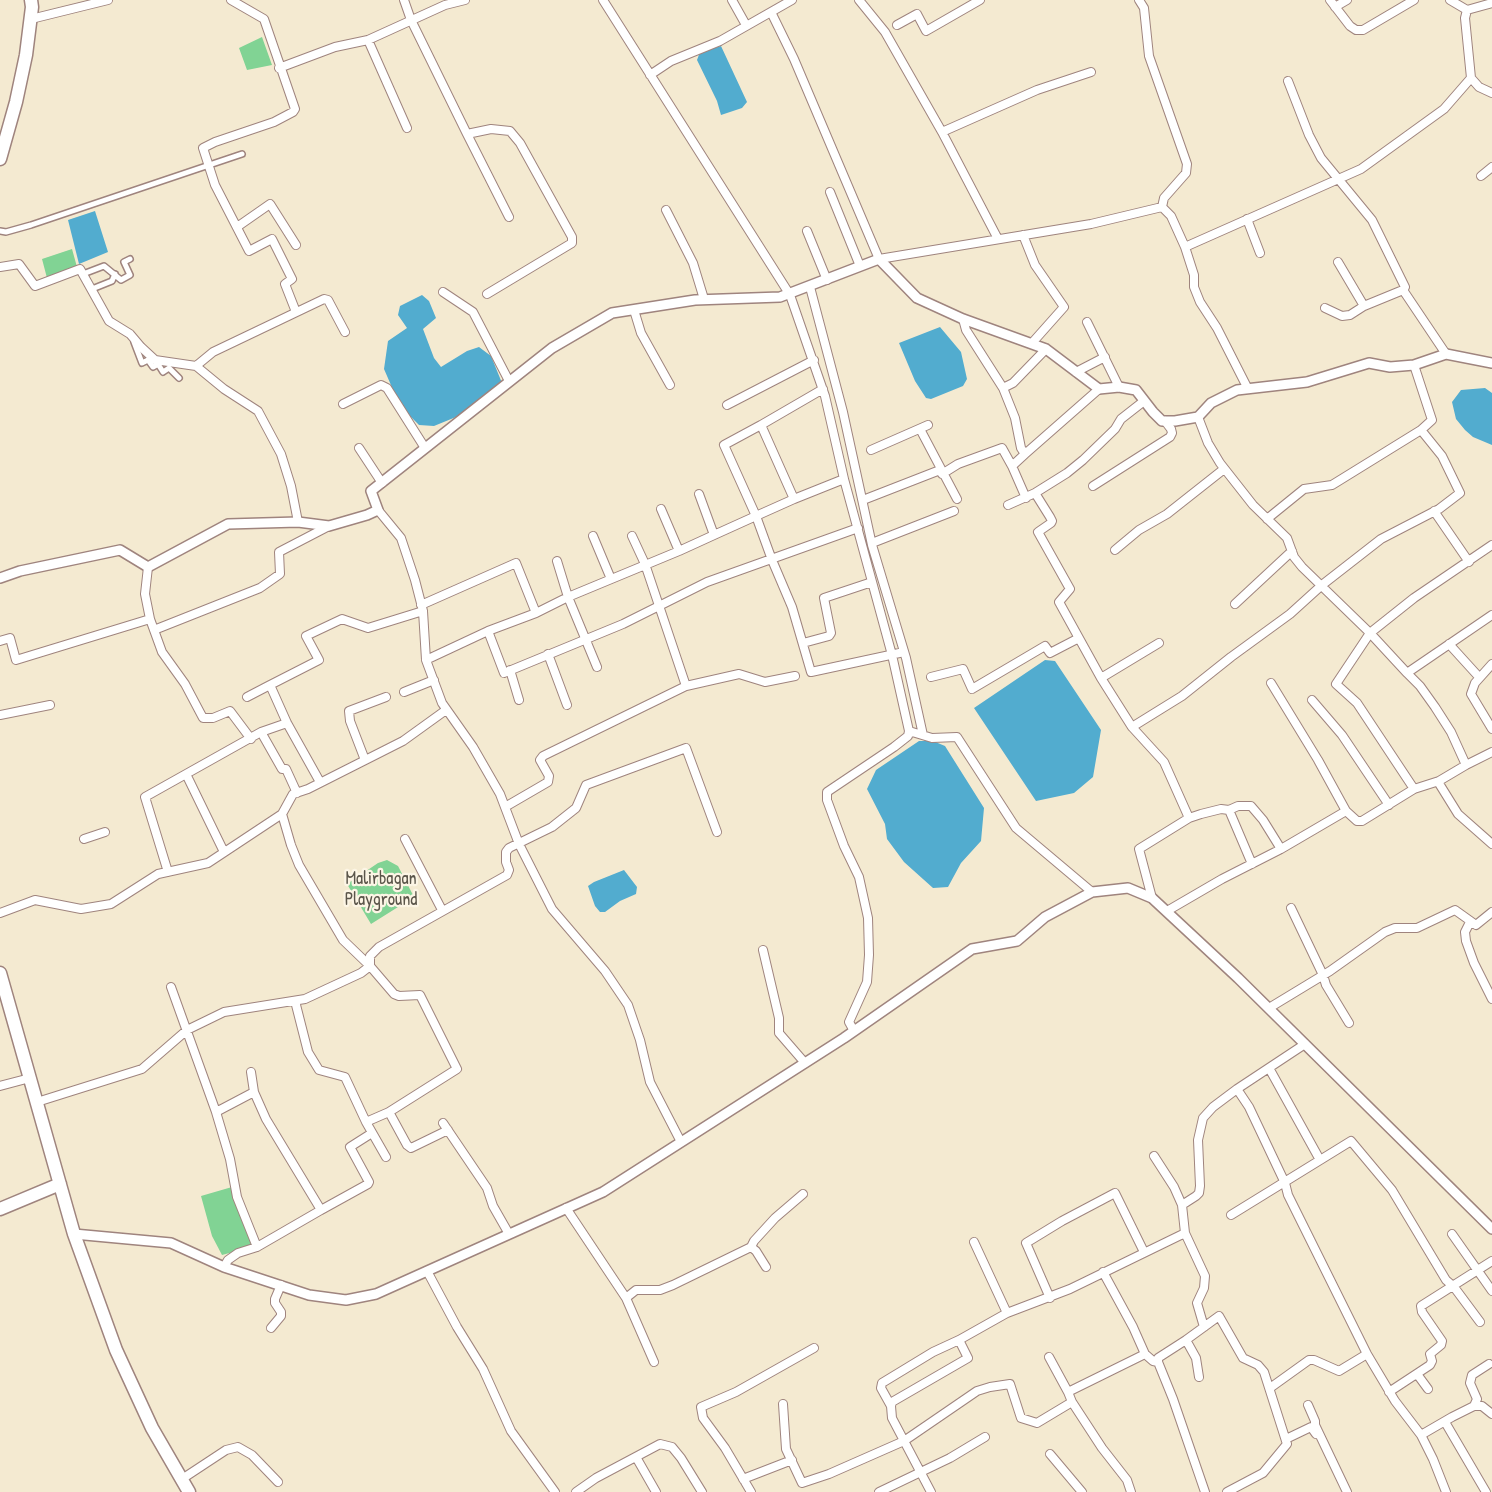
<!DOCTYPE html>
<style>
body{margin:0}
canvas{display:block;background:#f4ead1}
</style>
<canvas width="1492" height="1492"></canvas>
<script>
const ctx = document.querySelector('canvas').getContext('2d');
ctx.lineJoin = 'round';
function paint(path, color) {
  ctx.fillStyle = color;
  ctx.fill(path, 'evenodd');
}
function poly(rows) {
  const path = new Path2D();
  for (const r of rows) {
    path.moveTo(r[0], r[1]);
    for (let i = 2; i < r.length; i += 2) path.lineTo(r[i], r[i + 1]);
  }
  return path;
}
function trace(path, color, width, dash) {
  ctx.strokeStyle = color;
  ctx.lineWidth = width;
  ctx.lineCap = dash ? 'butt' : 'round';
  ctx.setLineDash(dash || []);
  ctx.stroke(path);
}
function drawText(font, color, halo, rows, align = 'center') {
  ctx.font = font + ' "Patrick Hand",sans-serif';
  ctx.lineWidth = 4.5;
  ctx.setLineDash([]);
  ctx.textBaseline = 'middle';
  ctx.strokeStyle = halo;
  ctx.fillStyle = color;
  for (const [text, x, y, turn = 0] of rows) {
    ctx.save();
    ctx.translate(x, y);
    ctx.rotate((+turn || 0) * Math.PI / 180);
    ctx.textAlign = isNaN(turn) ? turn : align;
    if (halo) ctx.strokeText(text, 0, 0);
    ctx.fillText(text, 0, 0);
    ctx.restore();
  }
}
paint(poly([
 [262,37,272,65,247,70,239,48],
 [72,249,77,267,47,278,42,259],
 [387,860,398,866,414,897,371,924,347,884,378,863],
 [232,1187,252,1247,222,1255,212,1236,201,1196]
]), '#81d394');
paint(poly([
 [721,46,747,102,742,108,721,115,717,101,697,60,700,52],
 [95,211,108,252,79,264,68,220],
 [422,295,429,301,436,318,423,329,434,358,441,367,467,351,479,347,491,356,502,383,493,393,456,417,434,426,419,425,411,417,397,399,384,369,388,341,407,328,398,315,400,306],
 [940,327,961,352,967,379,963,386,931,399,926,398,915,381,899,343],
 [1485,388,1492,393,1492,445,1473,437,1465,430,1456,419,1452,402,1461,390],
 [1045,660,1055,661,1101,730,1093,777,1074,793,1036,801,974,708],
 [919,741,933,741,945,746,984,808,981,841,961,863,948,887,933,888,904,862,887,839,885,824,867,789,876,770],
 [624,870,637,887,636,894,620,901,605,912,600,912,595,906,588,886,594,882]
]), '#52accf');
const pedestrian = poly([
 [0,231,6,232,31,225,242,154],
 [83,274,104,266,121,280,130,275,124,262,130,259],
 [92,289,112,281,115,274],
 [134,342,142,363,148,360,153,367,162,362],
 [158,364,163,372,169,368,179,378]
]);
const minor = poly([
 [231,0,264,19,295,109,293,112,274,122,215,142,203,148,215,185,249,251,272,239,292,279,285,284,296,312],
 [404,0,411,20,467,134,491,129,510,131,520,143,572,237,572,243,487,294],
 [603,0,790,295,825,396,844,479,794,499],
 [732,0,746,25],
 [859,0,885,32,942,132,998,239],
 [1139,0,1144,8,1149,56,1187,164,1186,173,1164,198,1162,207],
 [1330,0,1350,26,1356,30,1363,30,1414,0],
 [1450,0,1467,10],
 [1335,7,1347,0],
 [771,12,794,59,879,259,1091,224,1162,207,1171,216,1185,247,1361,169,1444,109,1471,78,1465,18,1467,10,1492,3],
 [31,19,108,0],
 [897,25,917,14,926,31,980,0],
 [368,40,407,128],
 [279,68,335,47,368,40,445,5,465,0],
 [650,75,671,61,720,41,792,0],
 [1471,78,1479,87,1492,93],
 [1288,81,1309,135,1321,158,1372,220,1405,287,1403,290,1446,354],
 [942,132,1037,90,1091,72],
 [467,134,509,217],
 [1481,176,1492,167],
 [830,192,860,266],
 [666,210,693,263,704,299],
 [1247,219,1260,253],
 [237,227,270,204,296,245],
 [807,231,827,280],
 [1023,235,1035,265,1064,307,1032,343],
 [1185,247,1194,275,1194,287,1200,302,1217,328,1247,387],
 [1338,262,1364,306],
 [0,267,19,264,35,286,80,269,109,321,130,334,141,347,155,360,196,366,224,389,258,411,281,454,291,486,298,522],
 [810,287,843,412,872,545,906,658,923,735],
 [443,292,473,312,509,381],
 [1325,308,1342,316,1350,315,1364,306,1403,290],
 [634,310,641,333,670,385],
 [963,319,966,330,1003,388,1015,418,1021,448,1025,454,1099,389],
 [1087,322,1119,387],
 [196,366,213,352,324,299,328,300,345,332],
 [1076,372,1105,357],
 [1003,388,1013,383,1046,349],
 [343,404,381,385,387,388,425,448],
 [727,405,814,360],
 [1198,417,1208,443,1220,463,1253,505,1287,538,1294,557,1302,567,1370,633,1407,673],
 [761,425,823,389],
 [920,429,957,499],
 [359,448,382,483],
 [871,450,928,425],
 [1012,466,1026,498],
 [942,474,958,464,1002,448,1012,466,1025,454],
 [844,479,892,655,909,731,908,736,894,747,827,792,827,800,844,846,859,877,868,918,869,955,867,982,849,1022,854,1031],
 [1093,486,1170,437,1172,433,1171,429,1165,421],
 [1035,493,1067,473,1083,460,1115,429,1121,419,1144,401],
 [699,494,714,535],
 [863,500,940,470],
 [1008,505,1035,493,1050,517,1052,521,1051,523,1038,532,1070,589,1059,602,1101,678,1132,727,1164,762,1189,818],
 [661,509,679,551],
 [378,510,401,538,415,580,423,611,426,660,442,703,473,747,500,794,519,844,552,909,605,971,628,1005,640,1040,650,1082,681,1142],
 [1434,511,1469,562],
 [1267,519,1304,489,1332,485,1421,430,1432,420,1414,365],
 [593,536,611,579],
 [632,536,645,564,686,686],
 [872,543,954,511],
 [1115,550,1139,530,1167,514,1224,469],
 [557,561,568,597,597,667],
 [148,567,145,594,150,619,162,652,185,684,203,718,213,718,230,711,251,739],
 [1235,604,1292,551],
 [421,605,516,563,536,613],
 [1492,615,1407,673,1420,686,1435,707,1451,732,1466,765,1439,781,1440,785,1458,814,1492,844],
 [154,630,260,588,280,574,279,552,329,526],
 [488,631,504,673,623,624,707,582,858,528],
 [0,641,10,638,16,660,150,619],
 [803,643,829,636,831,633,824,598,872,582],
 [1449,644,1479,677],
 [548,654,567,705],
 [426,660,488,631,536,613,568,597,679,551,714,535,756,516,794,499,761,425,724,445,756,516,772,560,792,607,811,672,904,652],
 [1492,664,1475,683,1471,694,1492,729],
 [510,670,519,700],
 [931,677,963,669,972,689,1045,646,1050,653,1079,638],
 [1101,678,1159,643],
 [1271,683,1318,760,1346,811,1357,821,1362,821,1414,789,1439,781],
 [404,692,434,680],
 [247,697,270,685],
 [1312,700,1342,735,1389,805],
 [0,715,50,705],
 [1132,727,1182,696,1231,657,1290,614,1322,585,1381,539,1439,509,1460,493,1442,456,1421,430],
 [909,731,932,738,957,737,1016,828,1092,892],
 [261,732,282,769,286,769,297,793],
 [365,760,350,721,349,711,386,697],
 [1466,765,1492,752],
 [187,776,224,852],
 [320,782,287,723,270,685,319,660,306,636,342,619,368,628,423,611],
 [1414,789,1357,703,1336,684,1370,633,1414,598,1492,545],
 [505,807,548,782,549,776,540,760,543,756,686,686,739,674,765,682,795,676],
 [1229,810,1238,806,1251,806,1263,820,1281,849],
 [282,814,291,845,299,865,343,940,370,966,394,994,399,996,420,995,457,1069,389,1112,366,1122],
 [84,839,105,832],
 [405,839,442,910],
 [168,872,145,797,261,732,287,723],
 [1152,898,1139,849,1189,818,1201,814,1221,809,1229,810,1252,864],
 [1291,908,1323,975,1326,985,1349,1023],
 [1167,911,1222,879,1281,849,1346,811],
 [0,913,35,900,81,909,111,904,158,874,208,863,282,814,293,794,308,789,403,741,446,710],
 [1470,922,1465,932,1466,941,1474,963,1492,999],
 [763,950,779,1018,779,1033,805,1063],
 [171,987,216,1112,230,1159,237,1197,257,1247,321,1210,266,1119,254,1092,251,1072],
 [295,1001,308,1052,319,1070,345,1077,366,1122,386,1157],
 [1269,1008,1330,971,1385,932,1395,928,1417,928,1455,910,1476,925,1492,912],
 [1269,1068,1320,1160],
 [0,1086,30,1078],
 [1237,1089,1249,1107,1285,1183,1288,1195,1367,1354,1395,1401,1421,1435,1433,1459,1446,1492],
 [37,1102,142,1069,187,1030,224,1012,305,999,361,973,370,966,370,956,379,947,507,875,509,870,506,862,506,852,509,848,552,827,576,808,586,785,686,748,717,832],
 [216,1112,254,1092],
 [389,1112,407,1145,411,1148,448,1130],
 [443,1123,487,1188,493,1206,509,1234],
 [1154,1156,1174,1187,1182,1205,1196,1196,1199,1193,1200,1186,1198,1140,1203,1118,1213,1107,1237,1089,1305,1044],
 [1182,1205,1185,1233,1205,1276,1204,1288,1197,1303,1204,1327],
 [566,1208,626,1298,654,1362],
 [321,1210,368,1184,369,1182,350,1147,372,1133],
 [1231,1215,1351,1141,1392,1190,1446,1280,1454,1287,1480,1322],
 [1452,1234,1492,1291],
 [974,1242,1007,1313],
 [224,1267,228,1260,238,1253,257,1247],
 [766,1267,756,1251,751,1247,754,1241,775,1218,803,1194],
 [427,1271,457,1327,483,1369,511,1431,555,1492],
 [1103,1272,1133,1327,1145,1354,1153,1361,1158,1362],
 [626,1298,636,1290,660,1290,673,1285,751,1247],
 [1050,1298,1026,1243,1062,1221,1115,1193,1144,1252],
 [271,1328,281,1316,281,1312,275,1303,275,1299,281,1285],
 [1186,1340,1196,1358,1199,1377],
 [1049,1357,1068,1392,1072,1402,1102,1448,1127,1480,1131,1492],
 [1417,1374,1428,1389],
 [1270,1388,1309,1360,1314,1360,1339,1371,1367,1354],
 [1068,1392,1145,1354],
 [1389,1392,1430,1365,1432,1361,1430,1354,1441,1345,1442,1341,1422,1312,1421,1306,1492,1261],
 [783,1404,786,1449,802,1483,829,1474,904,1441,977,1391,990,1387,1010,1384,1021,1418,1037,1423,1072,1402],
 [1308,1405,1315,1421,1315,1425,1347,1492],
 [891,1406,892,1402,968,1358,959,1340],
 [1474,1406,1477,1399,1470,1383,1472,1375,1489,1364],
 [1445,1422,1486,1492],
 [1421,1435,1452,1417,1474,1406,1482,1406,1492,1414],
 [1286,1439,1311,1427,1316,1434],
 [1050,1454,1082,1492],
 [636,1457,656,1492],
 [182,1479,226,1450,238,1447,252,1455,278,1482],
 [743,1479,792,1460],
 [576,1492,596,1478,660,1444,672,1447,681,1458,702,1492],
 [751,1492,725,1448,703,1418,701,1407,736,1392,814,1348],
 [879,1492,950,1458,985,1437],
 [931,1492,892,1418,891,1406,881,1388,882,1383,933,1352,959,1340,1007,1313,1070,1289,1185,1233],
 [1205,1492,1173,1399,1158,1362,1158,1358,1186,1340,1219,1316,1243,1358,1258,1365,1264,1372,1287,1444,1263,1473,1227,1492]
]);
const tertiary = poly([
 [0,578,20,571,120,550,148,567,228,524,298,522,329,526,367,515,378,510,371,491,552,348,612,313,695,300,780,297,879,259,917,298,963,319,1046,349,1099,389,1119,387,1136,390,1153,412,1162,421,1175,421,1198,417,1211,403,1237,390,1307,382,1369,363,1390,367,1414,365,1446,354,1492,363],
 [74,1234,171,1243,224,1267,309,1295,346,1300,376,1294,603,1192,844,1038,972,949,1017,941,1045,917,1092,892,1128,888,1152,898,1238,978,1492,1229]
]);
const primary = poly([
 [0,159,16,102,26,55,32,7,31,0],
 [0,973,74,1234,116,1350,152,1428,189,1492],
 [0,1209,60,1184]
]);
trace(pedestrian, '#9f847e', 8);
trace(minor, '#9f847e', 10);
trace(tertiary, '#9f847e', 12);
trace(primary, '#9f847e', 15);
trace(pedestrian, '#fff', 5);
trace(minor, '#fff', 8);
trace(tertiary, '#fff', 9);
trace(primary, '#fff', 12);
drawText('18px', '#5a554a', '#fcf5e5', [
 ["Malirbagan",381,879],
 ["Playground",381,900]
]);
</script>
